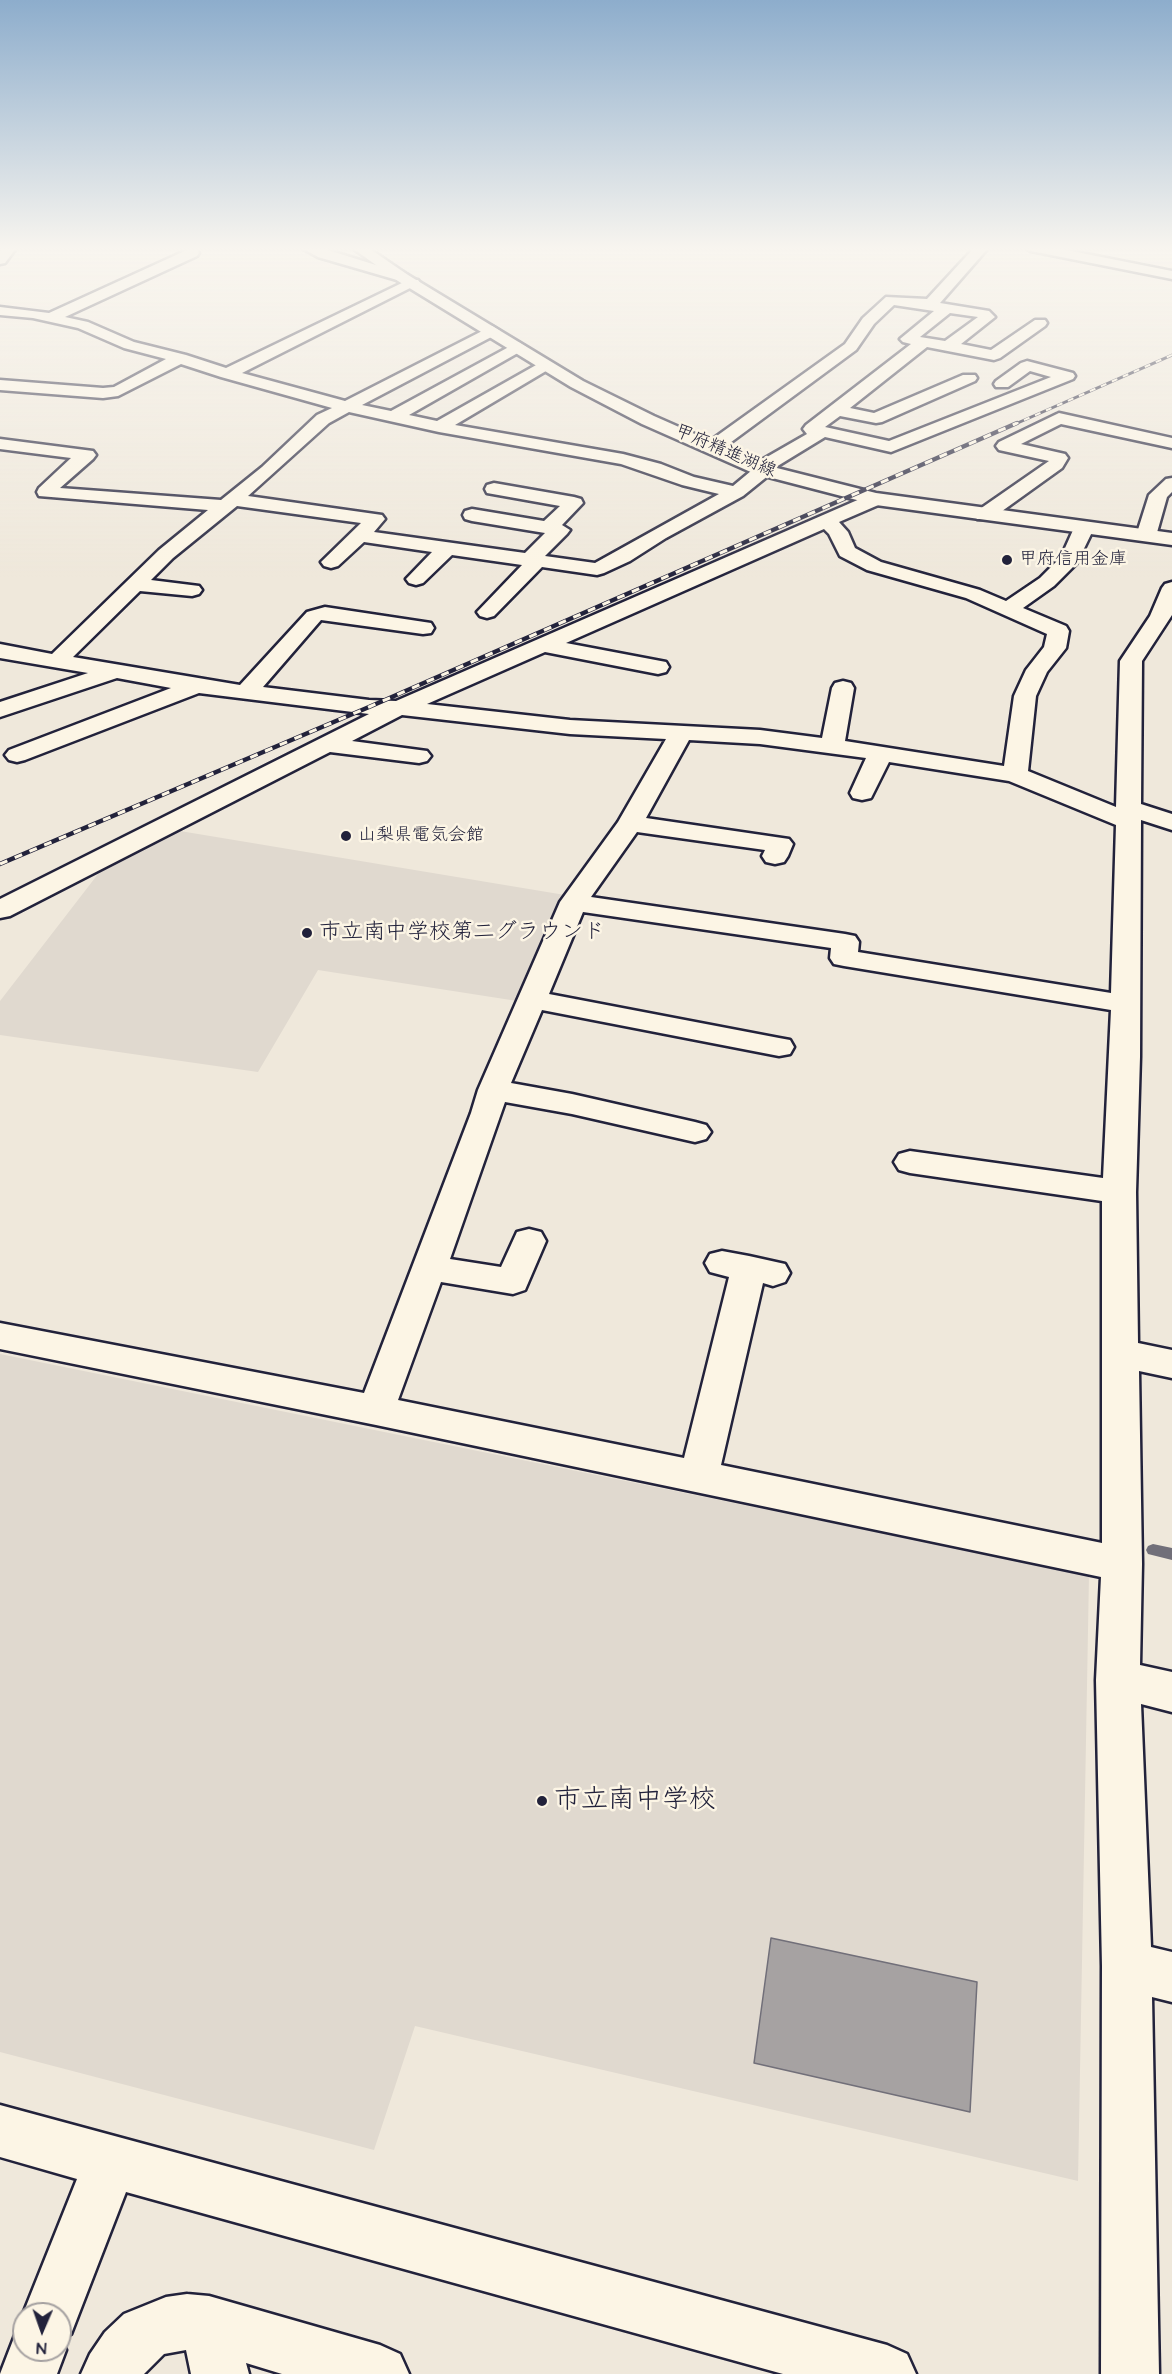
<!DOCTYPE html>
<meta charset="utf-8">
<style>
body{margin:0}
#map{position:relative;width:1172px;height:2374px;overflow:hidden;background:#efe8db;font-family:"Architects Daughter",sans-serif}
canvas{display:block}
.north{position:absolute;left:12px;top:2302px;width:60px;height:60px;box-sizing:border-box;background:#fcf5e5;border:2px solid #a5a1a1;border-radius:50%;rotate:182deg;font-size:16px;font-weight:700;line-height:24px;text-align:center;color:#22223b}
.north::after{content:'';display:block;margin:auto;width:21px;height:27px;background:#22223b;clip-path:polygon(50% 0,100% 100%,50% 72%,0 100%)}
</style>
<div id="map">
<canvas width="1172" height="2374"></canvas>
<div class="north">N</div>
</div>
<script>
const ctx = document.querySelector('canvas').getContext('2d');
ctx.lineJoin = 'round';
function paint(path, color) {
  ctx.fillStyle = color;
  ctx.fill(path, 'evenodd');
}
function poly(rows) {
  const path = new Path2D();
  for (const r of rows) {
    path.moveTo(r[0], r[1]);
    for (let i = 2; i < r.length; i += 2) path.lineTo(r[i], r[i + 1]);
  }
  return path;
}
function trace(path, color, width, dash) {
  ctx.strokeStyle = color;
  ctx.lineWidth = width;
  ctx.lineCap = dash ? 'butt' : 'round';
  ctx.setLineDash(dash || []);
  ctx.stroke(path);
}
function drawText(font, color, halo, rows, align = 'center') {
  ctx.font = font + ' "Architects Daughter","Klee One",sans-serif';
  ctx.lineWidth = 5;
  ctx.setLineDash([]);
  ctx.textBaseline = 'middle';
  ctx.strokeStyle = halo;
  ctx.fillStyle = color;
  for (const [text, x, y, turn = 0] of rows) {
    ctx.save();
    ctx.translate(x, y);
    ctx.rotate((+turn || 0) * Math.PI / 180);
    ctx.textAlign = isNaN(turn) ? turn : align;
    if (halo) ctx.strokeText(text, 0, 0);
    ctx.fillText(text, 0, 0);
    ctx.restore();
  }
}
paint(poly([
 [168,829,577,897,530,1003,318,970,258,1072,0,1035,0,1001,115,852],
 [0,1354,1089,1575,1078,2181,415,2026,374,2150,0,2052]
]), '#e0d9cf');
const water = poly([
 [771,1938,977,1982,970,2112,754,2063,771,1938]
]);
paint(water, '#a6a2a2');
trace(water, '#716f79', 1.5);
paint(poly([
 [1153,1544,1172,1548,1172,1560,1148,1554,1146,1550,1148,1546,1153,1544]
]), '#716f79');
const minor = poly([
 [3,247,17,247,5,263,0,264,0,251,3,247],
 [300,247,318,247,408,275,409,280,418,280,420,283,242,373,345,401,492,326,500,331,497,334,362,405,391,411,518,342,526,347,523,350,409,415,437,421,545,360,553,365,551,368,455,425,623,454,661,464,694,477,733,486,751,471,750,469,753,465,807,434,803,429,806,425,911,344,903,342,900,339,934,311,894,305,874,324,856,350,719,451,707,451,704,447,707,443,845,344,863,318,886,297,927,299,975,247,989,247,940,303,989,311,995,317,961,344,991,350,1035,320,1045,320,1047,323,1045,326,1000,358,994,360,927,347,850,408,874,413,963,375,975,375,977,378,975,381,882,422,876,423,840,416,825,427,889,441,1051,377,1030,371,1008,387,996,387,994,384,996,381,1021,363,1027,361,1073,373,1075,376,1073,379,891,452,825,437,771,470,769,475,743,496,666,538,630,561,604,573,597,575,542,567,494,616,487,618,480,616,477,612,522,565,452,555,423,583,416,585,409,583,406,579,432,552,364,542,338,566,331,568,324,566,321,562,361,523,237,506,173,558,151,580,199,586,202,590,199,594,192,596,140,591,73,657,240,685,307,612,325,607,431,623,434,628,431,633,423,634,321,620,263,687,369,700,396,701,869,495,883,495,885,499,883,503,839,522,848,532,855,548,881,562,980,590,1006,601,1040,578,1061,557,1074,528,1077,524,1084,522,1091,524,1094,528,1077,563,1054,586,1023,608,1066,626,1069,631,1066,648,1047,672,1036,696,1028,771,1116,807,1120,661,1150,616,1162,588,1165,584,1172,582,1172,615,1142,661,1141,804,1172,814,1172,830,1141,820,1140,1057,1136,1192,1138,1343,1172,1350,1172,1378,1139,1371,1142,1564,1140,1665,1172,1672,1172,1712,1141,1704,1151,1947,1172,1952,1172,2002,1152,1997,1159,2374,1101,2374,1102,1966,1096,1680,1101,1577,376,1425,0,1349,0,1323,364,1393,471,1113,478,1090,560,902,618,822,666,739,570,734,402,715,352,741,427,751,431,756,427,761,419,763,330,752,10,916,0,918,0,899,369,714,199,693,25,760,17,762,9,760,5,755,9,750,171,688,117,678,0,717,0,702,88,673,0,658,0,644,52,654,159,550,208,510,39,496,37,492,39,488,71,458,0,449,0,439,93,451,96,455,93,459,60,488,221,500,262,467,317,415,332,408,221,377,181,364,118,396,103,398,0,390,0,380,103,388,114,387,166,359,124,348,78,328,33,318,0,315,0,307,49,313,187,250,197,250,199,253,197,256,65,317,88,322,134,342,186,355,226,368,404,282,318,257,300,247],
 [950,313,978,317,945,341,920,337,950,313],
 [349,412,439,432,621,464,682,485,719,494,595,563,545,556,567,534,570,530,562,525,583,503,581,499,574,497,494,483,487,485,485,489,487,493,560,506,544,521,472,509,465,511,463,515,465,519,472,521,545,533,525,553,374,532,385,519,382,515,248,496,329,423,349,412],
 [824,529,829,534,840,556,867,570,966,598,1047,634,1044,647,1026,670,1014,696,1004,766,845,741,854,688,851,683,843,681,835,683,832,688,822,738,760,730,570,720,427,704,545,652,658,674,666,672,669,667,666,662,566,643,824,529],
 [689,740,760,744,866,758,850,793,853,798,862,800,871,798,889,762,1009,781,1116,825,1111,993,858,952,859,942,855,936,845,934,591,897,637,832,765,850,762,856,766,862,775,864,784,862,788,856,793,844,789,839,646,818,689,740],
 [583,912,831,948,830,958,834,964,844,966,1111,1010,1103,1178,910,1151,899,1154,894,1162,899,1170,910,1173,1102,1201,1102,1543,721,1465,763,1283,773,1286,785,1282,790,1273,785,1264,749,1256,722,1251,710,1254,705,1263,710,1272,729,1277,684,1458,398,1400,441,1282,513,1294,525,1290,546,1241,541,1232,529,1229,517,1232,501,1267,450,1259,505,1102,572,1114,695,1142,706,1139,711,1132,706,1125,695,1122,572,1094,511,1083,542,1010,779,1056,790,1054,794,1047,790,1040,779,1038,549,994,583,912],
 [1024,247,1051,247,1172,271,1172,279,1031,251,1024,247],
 [1059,413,1172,438,1172,448,1061,424,1021,444,1065,454,1068,458,1062,468,991,519,977,519,975,515,977,511,1049,461,999,450,996,446,999,442,1059,413],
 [1172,478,1172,492,1167,497,1156,536,1153,540,1139,540,1136,536,1149,495,1166,479,1172,478],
 [0,2105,887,2345,907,2354,916,2374,783,2374,126,2192,71,2334,61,2338,66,2350,57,2374,0,2374,17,2330,24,2327,24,2350,60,2350,60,2314,24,2314,24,2317,23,2314,77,2179,0,2157,0,2105],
 [187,2294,209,2296,380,2345,400,2354,409,2374,282,2374,246,2363,249,2374,191,2374,186,2350,164,2354,144,2374,81,2374,90,2354,105,2332,124,2314,166,2297,187,2294]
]);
const major = poly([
 [351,247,367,247,408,275,583,381,654,416,765,465,876,493,1172,533,1172,545,876,505,753,473,642,424,571,387,398,281,351,247]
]);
trace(minor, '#22223b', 5);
trace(major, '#22223b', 5);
paint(minor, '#fcf5e5');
paint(major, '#fcf5e5');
const railFar1 = poly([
 [1013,425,1172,355]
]);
const rail = poly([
 [0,864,369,707,1017,423]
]);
trace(railFar1, '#22223b', 3);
trace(rail, '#22223b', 4.5);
trace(railFar1, '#fcf5e5', 2, [6]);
trace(rail, '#fcf5e5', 3, [8]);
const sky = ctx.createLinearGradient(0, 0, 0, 579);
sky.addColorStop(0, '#8dadcc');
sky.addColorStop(0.43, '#f8f5ef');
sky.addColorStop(1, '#f8f5ef00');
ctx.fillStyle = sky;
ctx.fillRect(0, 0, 1172, 579);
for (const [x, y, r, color] of [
 [1007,560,6,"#22223b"],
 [346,836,6,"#22223b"],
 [307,933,6,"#22223b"],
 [542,1801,6,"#22223b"]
]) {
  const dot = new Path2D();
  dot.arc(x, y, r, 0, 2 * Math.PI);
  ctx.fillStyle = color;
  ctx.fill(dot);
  trace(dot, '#fcf5e5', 2);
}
drawText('18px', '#22223b', '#fcf5e5', [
 ["甲府精進湖線",725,452,23]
]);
drawText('18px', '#22223b', '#fcf5e5', [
 ["甲府信用金庫",1019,560],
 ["山梨県電気会館",358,836]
], 'left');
drawText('22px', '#22223b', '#fcf5e5', [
 ["市立南中学校第二グラウンド",319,933]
], 'left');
drawText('27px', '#22223b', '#fcf5e5', [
 ["市立南中学校",554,1801]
], 'left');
</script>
